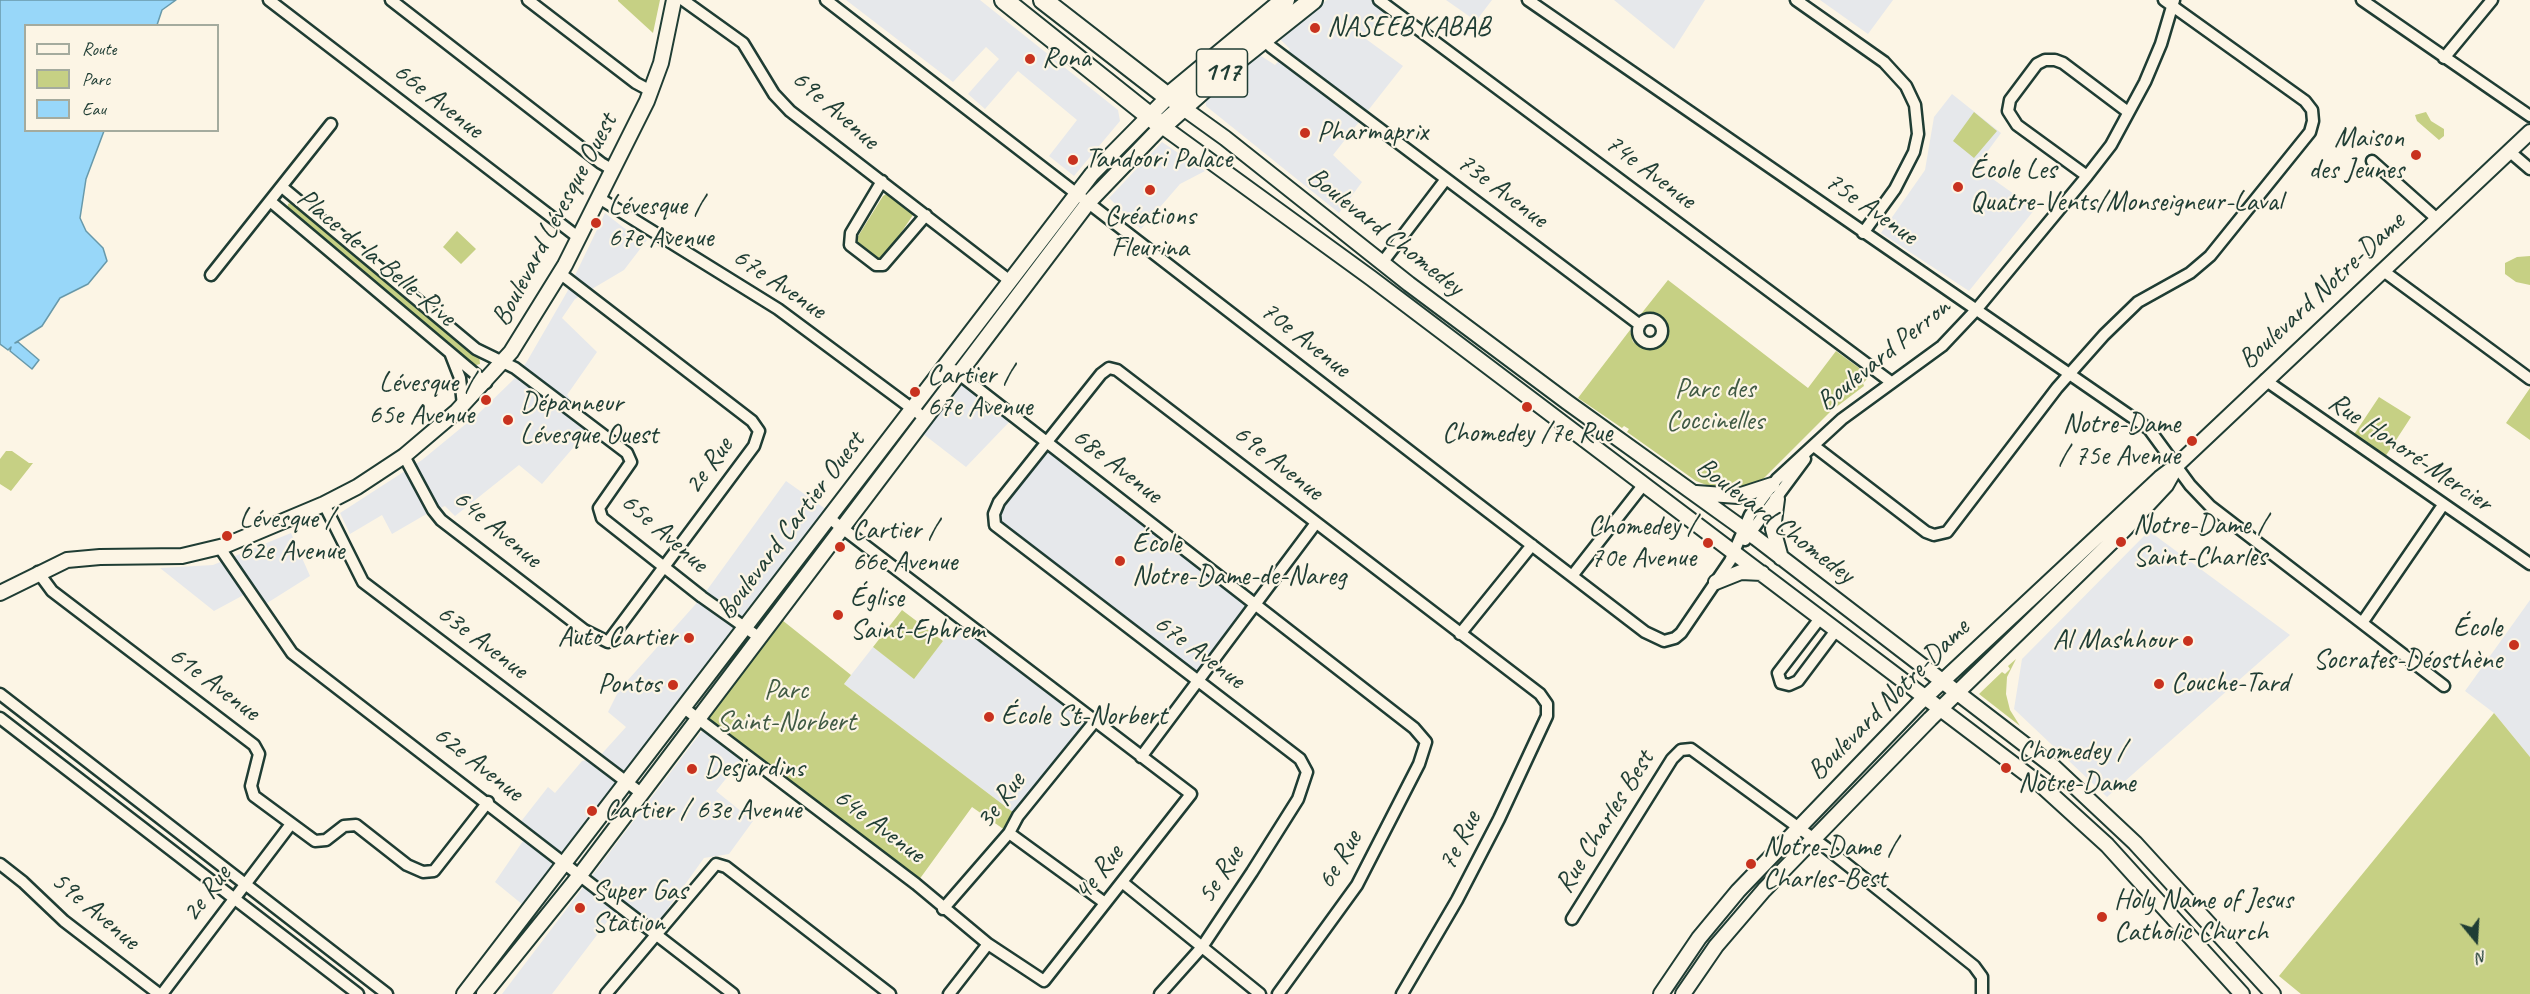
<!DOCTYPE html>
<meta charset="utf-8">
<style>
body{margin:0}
#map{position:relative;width:2530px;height:994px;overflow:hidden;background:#fcf5e5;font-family:Caveat,sans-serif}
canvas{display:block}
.legend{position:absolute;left:24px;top:24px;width:195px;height:108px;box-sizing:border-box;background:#fcf5e5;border:2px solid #a4ab9e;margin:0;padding:8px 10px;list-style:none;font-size:18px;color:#1f3d34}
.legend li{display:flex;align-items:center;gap:12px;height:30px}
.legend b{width:30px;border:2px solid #a4ab9e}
.north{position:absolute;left:2446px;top:910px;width:60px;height:60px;-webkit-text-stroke:4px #fcf5e5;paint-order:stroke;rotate:162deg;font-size:16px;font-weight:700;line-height:24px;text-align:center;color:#1f3d34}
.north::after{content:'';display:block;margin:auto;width:21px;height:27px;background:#1f3d34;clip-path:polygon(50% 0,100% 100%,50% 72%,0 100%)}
</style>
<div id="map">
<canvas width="2530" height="994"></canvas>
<ul class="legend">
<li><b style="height:8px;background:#fcf5e5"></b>Route</li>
<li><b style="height:16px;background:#c6d084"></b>Parc</li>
<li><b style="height:16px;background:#98d7f9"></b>Eau</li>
</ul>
<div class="north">N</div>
</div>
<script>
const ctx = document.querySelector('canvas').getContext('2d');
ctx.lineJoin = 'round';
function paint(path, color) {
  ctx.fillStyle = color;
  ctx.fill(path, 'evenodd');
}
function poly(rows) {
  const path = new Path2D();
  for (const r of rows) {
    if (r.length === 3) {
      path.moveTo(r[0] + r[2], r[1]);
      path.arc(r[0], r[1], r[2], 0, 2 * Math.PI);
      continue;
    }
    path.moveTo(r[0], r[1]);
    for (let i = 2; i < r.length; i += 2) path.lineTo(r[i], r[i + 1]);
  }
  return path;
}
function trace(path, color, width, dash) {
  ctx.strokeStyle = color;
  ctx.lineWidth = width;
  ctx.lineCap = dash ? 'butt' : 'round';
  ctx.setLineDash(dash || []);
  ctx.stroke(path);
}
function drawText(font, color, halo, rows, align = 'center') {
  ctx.font = font + ' Caveat,sans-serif';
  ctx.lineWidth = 4.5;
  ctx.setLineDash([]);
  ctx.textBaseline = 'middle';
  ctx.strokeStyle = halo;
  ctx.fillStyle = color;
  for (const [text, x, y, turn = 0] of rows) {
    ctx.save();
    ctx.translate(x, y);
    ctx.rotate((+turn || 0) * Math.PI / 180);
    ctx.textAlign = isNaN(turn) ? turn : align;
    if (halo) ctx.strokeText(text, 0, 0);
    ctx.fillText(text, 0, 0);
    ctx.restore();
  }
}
paint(poly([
 [846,0,980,0,1118,110,1120,121,1074,176,1049,156,1077,120,1018,71,985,109,968,94,999,59,986,47,953,82],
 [1327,0,1389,0,1385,12,1366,39,1403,66,1333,155,1362,182,1339,213,1206,106,1206,98,1258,54,1275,65,1290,49,1279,38],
 [1446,0,1492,0,1476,21],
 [1614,0,1705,0,1674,49],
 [1820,0,1893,0,1868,34],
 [1952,94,2001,133,1976,167,2035,209,1969,291,1881,233,1925,170,1934,117],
 [1162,142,1205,171,1180,184,1141,229,1109,198],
 [605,213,624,228,647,240,624,270,575,299,562,318,597,352,567,395,591,427,542,484,519,465,455,516,445,506,423,516,392,534,382,515,350,534,340,513,422,460,478,414,513,380,526,363,567,292],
 [960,375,1014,417,966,467,918,430],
 [1046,441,1255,604,1198,681,995,525,999,502],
 [786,481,827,510,624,788,523,905,495,882,523,841,512,833,548,787,555,793,582,761,598,758,626,727,608,712,619,690,702,597],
 [2149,531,2290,635,2107,797,2014,709,2022,659],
 [291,533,310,576,264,605,251,591,214,611,160,568,213,565],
 [2530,600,2530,757,2494,713,2465,691],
 [960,619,1095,721,1018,816,844,684,873,647,914,678],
 [705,727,745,755,716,791,753,821,729,854,704,858,656,925,626,907,613,914,552,994,502,994]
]), '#e6e8eb');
paint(poly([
 [660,0,653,33,618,1,618,0],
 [1974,112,1997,131,1974,158,1953,141],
 [2426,112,2431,121,2444,129,2444,136,2439,140,2417,121,2415,115],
 [889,192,915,212,886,255,878,260,859,246,857,238,883,196],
 [293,202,479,355,480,364,473,366,287,210,288,204],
 [457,231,476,249,461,264,443,247],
 [2530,256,2530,285,2516,282,2505,274,2505,263,2517,257],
 [1668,280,1808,388,1836,351,1866,373,1869,377,1863,383,1864,386,1831,411,1761,481,1734,490,1717,489,1696,481,1627,432,1629,429,1624,426,1622,428,1578,398,1630,330,1633,342,1643,348,1654,348,1664,342,1667,333,1665,320,1656,313,1641,314],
 [2530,388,2530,440,2506,423],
 [2379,397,2411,417,2385,457,2353,436],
 [6,451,12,451,29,463,33,463,11,491,0,484,0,459],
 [902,610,943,641,914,679,873,647],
 [777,616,851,675,844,684,1018,816,1009,833,972,807,916,884,698,719],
 [2016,659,2007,677,2006,694,2010,710,2020,726,1979,694,2002,672,2005,674,2010,669,2008,666],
 [2494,713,2530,757,2530,994,2301,994,2279,976]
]), '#c6d084');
const water = poly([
 [0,0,176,0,162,10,157,25,26,26,26,130,104,131,86,179,80,218,86,231,103,248,107,261,88,284,60,298,42,326,15,343,18,342,39,360,32,369,10,351,11,347,8,350,0,344,0,0]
]);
paint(water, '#98d7f9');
trace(water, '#6899aa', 1.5);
const minor = poly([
 [269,0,579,238],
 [391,0,601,163,613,170],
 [528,0,636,83,651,91],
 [683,0,743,43,774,94,790,111,1010,281],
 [826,0,1465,494,1645,632,1664,641,1675,638,1681,633,1730,561,1750,515,1777,479,1842,419,1942,346,1976,310,2087,176,2111,145,2145,82,2161,44,2174,0],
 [1379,0,1891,382],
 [1528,0,2149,429,2190,485,2210,506,2444,686],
 [1796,0,1884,62,1906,86,1915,105,1918,134,1914,152,1895,189,1863,233],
 [2362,0,2530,116],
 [1260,36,1271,47,1640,325],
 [2444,58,2492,0],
 [2509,151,2530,169],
 [2372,161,2436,218],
 [2087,176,2017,125,2008,111,2010,100,2037,64,2045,60,2055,60,2063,63,2128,112],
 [882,181,851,233,850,245,876,265,883,265,926,215],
 [282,187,476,349,515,368,627,453,631,462,599,508,602,518,702,597,760,638],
 [599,198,778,309,926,419],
 [270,201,486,383],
 [1382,263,1446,179],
 [2382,270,2530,379],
 [211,275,331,124],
 [1650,331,12],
 [451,355,460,378,463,405],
 [954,370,1414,728,1426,742,1419,764,1357,885,1278,994],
 [2265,380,2530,564],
 [1814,446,1926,532,1934,535,1947,532,2057,388,2104,335,2138,302,2190,273,2210,256,2310,132,2313,121,2312,110,2305,101,2164,0],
 [404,456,433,510,441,520,584,630,608,642,754,446,759,431,752,421,561,274],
 [324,504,363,582,641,793],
 [1745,540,1805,459],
 [220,548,292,653,733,994],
 [38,572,52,591,254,745,259,754,251,786,254,796,315,841,326,840,344,826,356,825,407,865,423,872,434,871,488,802],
 [1572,576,1644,484],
 [1821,617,1778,673,1781,683,1789,685,1798,681,1837,629],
 [2362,623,2443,505],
 [1460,634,1532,545],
 [0,694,387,994],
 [684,708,916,884,988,944,1044,981,1191,794,829,518],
 [0,718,358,994],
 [1141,757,1316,523],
 [1009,833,1105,903],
 [0,864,23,882,64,921,159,994],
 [1122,882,1260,994],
 [943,909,1009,833,1018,816,1095,721],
 [1572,919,1672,759,1681,750,1691,749,1825,847,1974,966,1982,977,1982,994],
 [162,994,291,824],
 [606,994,716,864,726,867,890,994],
 [949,994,988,944],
 [1160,994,1202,947,1252,872,1298,799,1307,772,1300,759,995,525,994,514,999,502,1101,374,1109,368,1117,370,1540,694,1547,704,1547,716,1499,819,1457,900,1402,994]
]);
const tertiary = poly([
 [1696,493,1738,496,1772,485],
 [1777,499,1773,529,1781,558],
 [1716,582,1741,572,1762,573],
 [0,593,67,560,100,557,182,556,224,546,324,504,357,487,404,456,457,411,511,352,565,265,647,101,661,63,674,0],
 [464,994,1092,174,1168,97,1225,138,1409,284,1567,402,1756,538,2054,767,2135,843,2273,994],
 [484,994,580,875,1088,203,1162,126,1371,278,2041,785,2107,845,2242,994],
 [1661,994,1699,938,1738,891,1918,704,2160,478,2177,465,2530,132],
 [1683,994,1716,946,1764,890,1930,719,2124,530,2166,485,2175,469]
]);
const primary = poly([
 [1004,0,1162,126,1225,70,1313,0],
 [1043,0,1168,97,1285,0]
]);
trace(minor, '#1f3d34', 15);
trace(tertiary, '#1f3d34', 18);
trace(primary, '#1f3d34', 22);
trace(minor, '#fcf5e5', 10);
trace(tertiary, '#fcf5e5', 14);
trace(primary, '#fcf5e5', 18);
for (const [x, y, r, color] of [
 [1315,28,6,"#c8321e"],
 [1030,59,6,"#c8321e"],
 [1305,133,6,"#c8321e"],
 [2416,155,6,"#c8321e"],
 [1073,160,6,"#c8321e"],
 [1958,187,6,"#c8321e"],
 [1150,190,6,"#c8321e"],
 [596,223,6,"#c8321e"],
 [915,392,6,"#c8321e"],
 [486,400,6,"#c8321e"],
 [1527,407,6,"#c8321e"],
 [508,420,6,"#c8321e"],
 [2192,441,6,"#c8321e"],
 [227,536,6,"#c8321e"],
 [2121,542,6,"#c8321e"],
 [1708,543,6,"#c8321e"],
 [840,547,6,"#c8321e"],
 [1120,561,6,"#c8321e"],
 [838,615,6,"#c8321e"],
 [689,638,6,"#c8321e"],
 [2188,641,6,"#c8321e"],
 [2514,645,6,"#c8321e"],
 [2159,684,6,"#c8321e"],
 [673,685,6,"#c8321e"],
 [989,717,6,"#c8321e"],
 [2006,768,6,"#c8321e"],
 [692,769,6,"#c8321e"],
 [592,811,6,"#c8321e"],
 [1751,864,6,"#c8321e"],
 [580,908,6,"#c8321e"],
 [2102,917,6,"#c8321e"]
]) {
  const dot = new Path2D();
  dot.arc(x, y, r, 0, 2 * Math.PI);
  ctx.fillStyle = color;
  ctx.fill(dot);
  trace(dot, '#fcf5e5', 2);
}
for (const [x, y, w] of [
 [1222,73,51]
]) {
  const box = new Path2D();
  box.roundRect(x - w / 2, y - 24, w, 48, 4.5);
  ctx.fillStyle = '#fcf5e5';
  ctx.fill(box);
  trace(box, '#1f3d34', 1.5);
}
drawText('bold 27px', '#1f3d34', null, [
 ["117",1222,73]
]);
drawText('28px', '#1f3d34', '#fcf5e5', [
 ["NASEEB KABAB",1327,28],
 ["Rona",1042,59],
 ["Pharmaprix",1317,133],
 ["Maison",2404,139,"right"],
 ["des Jeunes",2404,171,"right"],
 ["Tandoori Palace",1085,160],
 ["École Les",1970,171],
 ["Quatre-Vents/Monseigneur-Laval",1970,203],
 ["Lévesque /",608,207],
 ["67e Avenue",608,239],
 ["Créations",1150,217,"center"],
 ["Fleurina",1150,249,"center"],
 ["Cartier /",927,376],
 ["67e Avenue",927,408],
 ["Lévesque /",474,384,"right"],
 ["65e Avenue",474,416,"right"],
 ["Dépanneur",520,404],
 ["Lévesque Ouest",520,436],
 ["Notre-Dame",2180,425,"right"],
 ["/ 75e Avenue",2180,457,"right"],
 ["Chomedey /7e Rue",1527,434,"center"],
 ["Lévesque /",239,520],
 ["62e Avenue",239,552],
 ["Notre-Dame /",2133,526],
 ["Saint-Charles",2133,558],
 ["Chomedey /",1696,527,"right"],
 ["70e Avenue",1696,559,"right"],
 ["Cartier /",852,531],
 ["66e Avenue",852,563],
 ["École",1132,545],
 ["Notre-Dame-de-Nareg",1132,577],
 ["Église",850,599],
 ["Saint-Ephrem",850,631],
 ["École",2502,629,"right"],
 ["Socrates-Déosthène",2502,661,"right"],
 ["Auto Cartier",677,638,"right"],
 ["Al Mashhour",2176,641,"right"],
 ["Couche-Tard",2171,684],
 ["Pontos",661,685,"right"],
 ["École St-Norbert",1001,717],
 ["Chomedey /",2018,752],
 ["Notre-Dame",2018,784],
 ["Desjardins",704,769],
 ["Cartier / 63e Avenue",604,811],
 ["Notre-Dame /",1763,848],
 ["Charles-Best",1763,880],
 ["Super Gas",592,892],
 ["Station",592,924],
 ["Holy Name of Jesus",2114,901],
 ["Catholic Church",2114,933]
], 'left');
drawText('28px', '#1f3d34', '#fcf5e5', [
 ["66e Avenue",438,101,38],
 ["69e Avenue",835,110,41],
 ["74e Avenue",1650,172,37],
 ["73e Avenue",1502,191,37],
 ["75e Avenue",1871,209,35],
 ["Boulevard Lévesque Ouest",555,220,-62],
 ["Boulevard Chomedey",1385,232,38],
 ["Place de la Belle-Rive",376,258,40],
 ["67e Avenue",779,284,34],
 ["Boulevard Notre-Dame",2322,291,-43],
 ["70e Avenue",1305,340,38],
 ["Boulevard Perron",1884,355,-39],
 ["Rue Honoré-Mercier",2410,453,34],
 ["69e Avenue",1278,463,38],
 ["2e Rue",709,466,-54],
 ["68e Avenue",1117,466,38],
 ["Boulevard Chomedey",1775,521,37],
 ["Boulevard Cartier Ouest",791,526,-53],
 ["64e Avenue",497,529,40],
 ["65e Avenue",664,533,41],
 ["63e Avenue",482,642,37],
 ["67e Avenue",1199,652,37],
 ["61e Avenue",214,684,37],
 ["Boulevard Notre-Dame",1889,700,-45],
 ["62e Avenue",478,764,38],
 ["3e Rue",1001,801,-53],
 ["Rue Charles Best",1605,822,-58],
 ["64e Avenue",879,826,37],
 ["7e Rue",1460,841,-63],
 ["6e Rue",1340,860,-60],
 ["4e Rue",1099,873,-52],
 ["5e Rue",1221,875,-57],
 ["2e Rue",207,894,-53],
 ["59e Avenue",95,911,40]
]);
drawText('28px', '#405a44', '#fcf5e5', [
 ["Parc des",1715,390],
 ["Coccinelles",1715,422],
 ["Parc",786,691],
 ["Saint-Norbert",786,723]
]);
</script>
